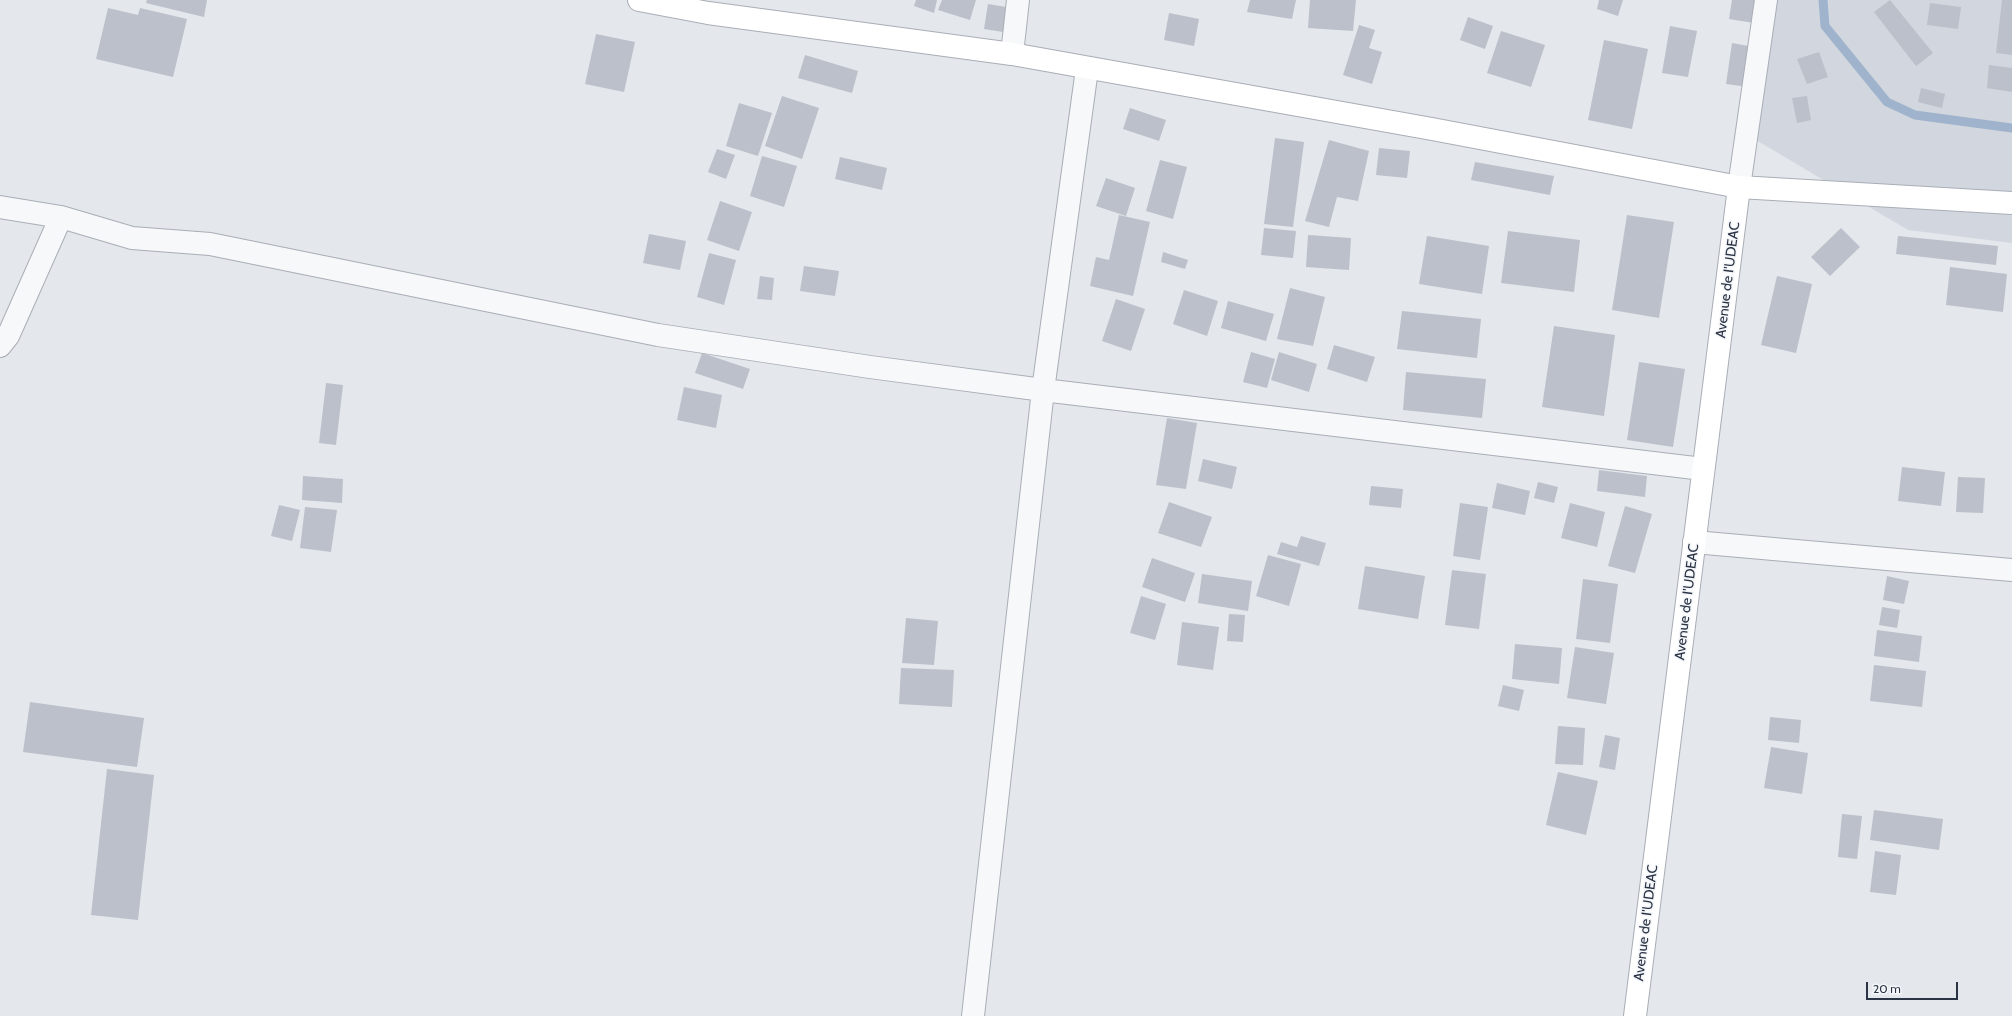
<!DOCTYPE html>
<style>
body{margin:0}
#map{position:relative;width:2012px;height:1016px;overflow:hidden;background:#e4e7ec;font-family:Cabin,sans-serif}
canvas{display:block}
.scale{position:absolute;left:1866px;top:982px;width:92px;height:18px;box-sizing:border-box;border:2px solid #2b3445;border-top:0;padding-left:5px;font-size:12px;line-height:14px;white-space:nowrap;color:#2b3445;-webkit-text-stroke:3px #f4f6f9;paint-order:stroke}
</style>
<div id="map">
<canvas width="2012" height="1016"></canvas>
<div class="scale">20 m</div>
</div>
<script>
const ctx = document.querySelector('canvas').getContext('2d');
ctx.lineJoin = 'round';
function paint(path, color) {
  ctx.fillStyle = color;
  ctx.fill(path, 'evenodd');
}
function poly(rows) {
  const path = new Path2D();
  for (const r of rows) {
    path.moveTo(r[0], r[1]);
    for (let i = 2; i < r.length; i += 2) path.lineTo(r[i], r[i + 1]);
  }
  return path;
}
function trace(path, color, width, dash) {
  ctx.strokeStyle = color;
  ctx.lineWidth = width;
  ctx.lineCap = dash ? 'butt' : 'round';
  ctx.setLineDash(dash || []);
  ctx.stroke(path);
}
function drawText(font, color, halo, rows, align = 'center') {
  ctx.font = font + ' Cabin,sans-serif';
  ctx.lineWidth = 3;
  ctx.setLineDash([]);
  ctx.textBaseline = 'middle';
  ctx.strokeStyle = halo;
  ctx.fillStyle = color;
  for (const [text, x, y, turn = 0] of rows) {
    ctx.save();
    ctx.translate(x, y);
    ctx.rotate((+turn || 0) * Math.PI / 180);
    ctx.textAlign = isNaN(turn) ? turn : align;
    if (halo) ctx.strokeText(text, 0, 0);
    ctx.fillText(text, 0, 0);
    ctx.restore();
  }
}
paint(poly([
 [1769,0,2012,0,2012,243,1908,230,1756,140]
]), '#d2d6de');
trace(poly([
 [1823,0,1825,26,1887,102,1915,115,2012,128]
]), '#9fb4cc', 9);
paint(poly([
 [147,0,207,0,204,17,146,3],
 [916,0,937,0,934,13,914,6],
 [942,0,976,0,970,20,938,10],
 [1250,0,1296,0,1292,19,1247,12],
 [1310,0,1356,0,1353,31,1308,28],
 [1599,0,1623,0,1618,16,1597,9],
 [1732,0,1757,0,1754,23,1729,19],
 [1890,0,1933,53,1916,66,1874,12],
 [2002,0,2012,0,2012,55,1996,53],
 [1930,3,1961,7,1958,29,1927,25],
 [988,4,1006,7,1003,32,984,29],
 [108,8,138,15,140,8,187,19,173,77,96,59],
 [1169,13,1199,19,1194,46,1164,40],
 [1468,17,1493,26,1485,49,1460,40],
 [1359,25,1375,30,1369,48,1382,52,1372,84,1343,75],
 [1670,26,1697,31,1688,77,1662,73],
 [1501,31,1545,45,1531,87,1487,73],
 [596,34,635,42,624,92,585,84],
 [1604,40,1648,49,1632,129,1588,120],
 [1732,43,1754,47,1749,87,1726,84],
 [1819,52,1828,77,1807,84,1797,59],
 [805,55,858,71,852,93,798,78],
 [1989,65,2012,68,2012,92,1987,88],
 [1921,88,1945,94,1942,108,1918,102],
 [782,96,819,108,802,159,765,146],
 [1807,96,1811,120,1797,123,1792,98],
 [739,103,772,113,758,156,726,146],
 [1130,108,1166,120,1159,141,1123,129],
 [1275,138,1304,142,1293,227,1264,224],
 [1329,140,1369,151,1358,201,1337,197,1329,227,1305,221],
 [1379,148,1410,151,1407,178,1376,175],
 [717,149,735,155,726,179,708,172],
 [762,156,797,166,784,207,750,196],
 [840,157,887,168,882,190,835,179],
 [1160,160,1187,167,1173,219,1146,211],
 [1475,162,1554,176,1550,195,1471,180],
 [1106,178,1135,188,1126,216,1096,206],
 [720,201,752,212,739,251,707,240],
 [1119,215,1150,222,1133,296,1090,286,1096,257,1109,260],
 [1627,215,1674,222,1659,318,1612,310],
 [1264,228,1296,231,1293,258,1261,255],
 [1841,228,1860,247,1830,276,1811,257],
 [1508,231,1580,240,1574,292,1501,283],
 [649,234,686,241,680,270,643,263],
 [1308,235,1351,238,1349,270,1306,267],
 [1427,236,1489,246,1482,294,1419,284],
 [1898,236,1998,246,1996,265,1896,254],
 [1163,252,1188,260,1185,269,1161,262],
 [709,253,736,260,724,305,697,297],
 [804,266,839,271,835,296,800,291],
 [1950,267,2007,274,2003,312,1946,305],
 [760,276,774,278,772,300,757,299],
 [1777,276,1812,284,1796,353,1761,345],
 [1290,288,1325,297,1313,346,1277,339],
 [1184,290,1218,301,1207,336,1173,324],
 [1116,299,1145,309,1131,351,1102,341],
 [1228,301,1274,314,1266,341,1221,328],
 [1402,311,1481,319,1477,358,1397,349],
 [1554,326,1615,335,1604,416,1542,407],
 [1334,345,1375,357,1367,382,1327,369],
 [1251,352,1275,359,1267,388,1243,382],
 [1279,352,1317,364,1309,392,1271,380],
 [702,353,750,369,743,389,695,373],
 [1639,362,1685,369,1673,447,1627,440],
 [1406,372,1486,379,1482,418,1403,410],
 [326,383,343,385,336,445,319,443],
 [684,387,722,395,716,428,677,420],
 [1167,418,1197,423,1186,489,1156,485],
 [1203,459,1237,467,1232,489,1198,481],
 [1902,467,1945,472,1941,506,1898,501],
 [1599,470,1647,476,1645,497,1597,491],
 [303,476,343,479,342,503,302,500],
 [1958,477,1985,478,1983,513,1956,512],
 [1538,482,1558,487,1554,503,1534,498],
 [1497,483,1530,491,1525,515,1492,508],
 [1371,486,1403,489,1401,508,1369,505],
 [1169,502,1212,517,1201,547,1158,533],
 [1460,503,1488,507,1480,560,1453,556],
 [1570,503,1605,512,1597,547,1561,538],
 [279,505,300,510,292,541,271,536],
 [1625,506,1652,514,1635,573,1608,566],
 [305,507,337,510,331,552,300,548],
 [1301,536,1326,543,1319,566,1277,554,1281,542,1297,547],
 [1268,555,1301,564,1289,606,1256,596],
 [1152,558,1195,573,1185,602,1142,587],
 [1365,566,1425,576,1418,619,1358,609],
 [1452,570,1486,574,1479,629,1445,625],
 [1202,574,1252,581,1248,611,1198,603],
 [1887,576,1909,581,1904,604,1883,600],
 [1583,579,1618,584,1610,643,1576,639],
 [1141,596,1166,604,1155,640,1130,633],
 [1882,607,1900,610,1897,628,1879,625],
 [1229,614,1245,615,1243,642,1227,641],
 [906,618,938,621,934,665,902,663],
 [1182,622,1219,627,1213,670,1177,665],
 [1877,630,1922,636,1919,662,1874,656],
 [1515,644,1562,648,1559,684,1512,679],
 [1575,647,1614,653,1606,704,1567,698],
 [1874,665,1926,671,1922,707,1870,701],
 [901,668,954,670,952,707,899,704],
 [1503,685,1524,690,1519,711,1498,706],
 [30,702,144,718,137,767,23,752],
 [1770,717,1801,720,1799,743,1768,740],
 [1558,726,1585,728,1583,765,1555,764],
 [1605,735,1620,738,1615,770,1599,767],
 [1771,747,1808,753,1802,794,1764,788],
 [107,769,154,775,138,920,91,915],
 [1558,772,1598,781,1586,835,1546,825],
 [1874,810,1943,819,1939,850,1870,840],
 [1842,814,1862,816,1857,859,1838,857],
 [1875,851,1901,855,1896,895,1870,892]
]), '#bbc0ca');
const minor = poly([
 [1012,54,1018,0],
 [1739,187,1766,0],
 [0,207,61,217,132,238,210,244,658,335,870,367,1043,390,1703,469],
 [0,346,8,336,61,217],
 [1694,542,2012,570],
 [973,1016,1043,390,1087,69]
]);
const secondary = poly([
 [639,0,708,13,1012,54,1432,129,1739,187,2012,203],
 [1635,1016,1739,187]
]);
trace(minor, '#a9aeb7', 24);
trace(secondary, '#a9aeb7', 24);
trace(minor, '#f7f8fa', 22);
trace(secondary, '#fff', 22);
drawText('14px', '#2b3445', '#f4f6f9', [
 ["Avenue de I'UDEAC",1728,280,-83],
 ["Avenue de I'UDEAC",1687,602,-83],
 ["Avenue de I'UDEAC",1646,923,-83]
]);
</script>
